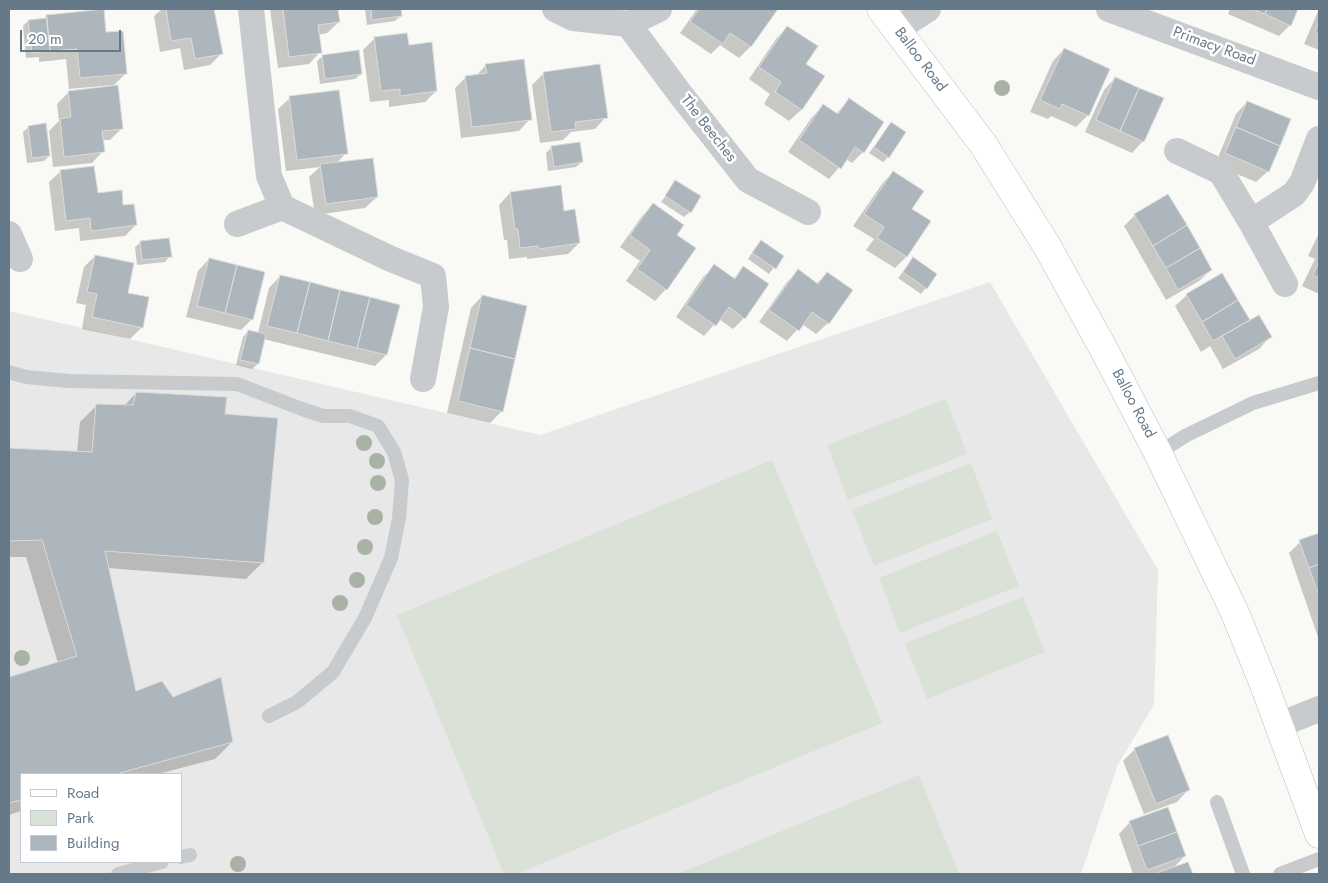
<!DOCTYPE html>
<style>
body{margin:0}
#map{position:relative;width:1328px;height:883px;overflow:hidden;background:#f9f9f6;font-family:Jost,sans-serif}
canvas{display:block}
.frame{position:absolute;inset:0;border:10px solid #667989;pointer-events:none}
.legend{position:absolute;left:20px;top:773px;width:162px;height:90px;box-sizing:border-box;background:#fff;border:1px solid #c2c9d0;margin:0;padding:6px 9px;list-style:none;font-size:15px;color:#667989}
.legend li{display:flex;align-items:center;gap:10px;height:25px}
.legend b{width:25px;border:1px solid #c2c9d0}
.scale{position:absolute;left:20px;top:30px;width:101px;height:22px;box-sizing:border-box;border:2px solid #667989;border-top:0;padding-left:6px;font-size:15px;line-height:18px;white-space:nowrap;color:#667989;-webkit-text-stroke:4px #fff;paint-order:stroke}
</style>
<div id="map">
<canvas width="1328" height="883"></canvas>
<div class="frame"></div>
<ul class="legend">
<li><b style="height:6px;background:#fff"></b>Road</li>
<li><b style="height:14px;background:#dae1d7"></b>Park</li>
<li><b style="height:14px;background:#adb6bc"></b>Building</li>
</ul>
<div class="scale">20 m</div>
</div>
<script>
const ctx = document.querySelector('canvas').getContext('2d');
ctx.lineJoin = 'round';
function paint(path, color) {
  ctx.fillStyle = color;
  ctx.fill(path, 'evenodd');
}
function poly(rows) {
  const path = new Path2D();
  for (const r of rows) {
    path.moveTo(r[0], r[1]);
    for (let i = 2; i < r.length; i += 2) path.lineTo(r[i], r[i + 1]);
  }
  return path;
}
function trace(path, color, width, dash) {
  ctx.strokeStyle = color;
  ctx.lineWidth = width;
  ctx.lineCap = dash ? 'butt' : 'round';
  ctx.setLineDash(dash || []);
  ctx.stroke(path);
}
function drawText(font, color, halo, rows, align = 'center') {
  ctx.font = font + ' Jost,sans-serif';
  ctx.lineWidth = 5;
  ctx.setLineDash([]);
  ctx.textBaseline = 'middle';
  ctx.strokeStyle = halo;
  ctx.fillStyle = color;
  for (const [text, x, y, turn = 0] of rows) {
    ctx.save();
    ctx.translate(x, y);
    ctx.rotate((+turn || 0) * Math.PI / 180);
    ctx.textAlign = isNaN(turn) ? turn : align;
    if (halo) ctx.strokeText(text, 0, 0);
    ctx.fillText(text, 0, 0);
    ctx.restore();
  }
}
paint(poly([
 [990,282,1158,570,1154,705,1118,764,1081,874,9,874,9,311,540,435],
 [21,774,181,774,181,862,21,862]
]), '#e7e8e7');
paint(poly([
 [946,399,967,454,848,500,827,445],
 [772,460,882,723,516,874,504,874,397,615],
 [971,463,992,519,874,566,852,510],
 [997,531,1019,586,900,633,879,578],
 [1023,597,1045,652,927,699,905,643],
 [919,775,959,874,677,874]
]), '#dae1d7');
paint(poly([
 [162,9,213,9,221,54,210,65,184,70,180,48,160,52,154,16],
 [270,9,337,9,339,22,327,33,318,35,320,52,309,64,278,68],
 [365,9,400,9,401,16,395,21,367,25],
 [697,9,776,9,750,47,739,58,720,45,711,54,680,33],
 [1230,9,1297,9,1290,25,1279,36,1228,14],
 [1319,9,1319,50,1304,44],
 [47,16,104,34,126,73,114,85,69,89,66,59,39,62,39,57,26,58,23,26,28,21,44,19],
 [787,27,805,64,823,77,801,110,789,121,764,104,770,94,749,79,776,39],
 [375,38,408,47,436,91,425,102,389,107,389,100,370,102,363,50],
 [1064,49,1109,69,1088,115,1076,127,1051,116,1048,119,1030,112,1053,61],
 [323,56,361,74,355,79,320,84,317,61],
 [486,65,530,119,519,131,461,138,455,88,466,77,476,76],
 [544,73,606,117,595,129,571,132,563,140,540,143,532,85],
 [1115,78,1143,141,1132,153,1085,132,1104,90],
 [69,92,122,128,110,140,102,140,103,151,92,163,53,167,49,131,59,121,57,104],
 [290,98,346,153,336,164,377,197,365,208,315,215,309,177,320,167,286,171,278,109],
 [849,100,863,152,852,163,846,159,829,179,788,152,812,117,823,106,836,114],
 [1247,102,1268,171,1256,182,1215,165,1236,114],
 [891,123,888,157,883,162,869,153],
 [29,127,49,156,44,161,27,163,23,132],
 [552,147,582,162,576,167,548,171,546,153],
 [61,171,96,195,122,206,136,225,125,236,80,241,79,228,55,231,49,182],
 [893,172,910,209,929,222,906,257,895,268,866,250,874,239,853,226,882,184],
 [676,182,690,212,684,217,661,202],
 [510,193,563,212,579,243,568,254,527,259,527,257,509,259,507,240,504,240,499,205],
 [653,205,675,235,666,289,655,301,626,281,640,261,620,247,642,216],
 [1135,215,1211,270,1199,281,1166,300,1124,226],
 [1319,233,1319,294,1302,286,1315,259,1308,256],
 [141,242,170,256,165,262,137,265,135,247],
 [756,247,782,256,769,274,748,259],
 [95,256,126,294,142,327,130,339,82,329,86,305,76,303,84,267],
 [209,259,252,319,241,330,186,317,198,271],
 [913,259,926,288,921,294,898,278],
 [715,266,733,279,744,268,744,318,733,329,719,319,704,336,676,317,703,277],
 [798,271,816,284,827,273,851,290,828,323,816,334,802,324,787,341,759,322,787,282],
 [1222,274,1249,322,1270,337,1259,349,1223,369,1210,346,1201,352,1175,306,1187,295],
 [280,276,386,355,375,366,263,339,258,364,252,369,236,365,243,337,248,331,258,333,269,288],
 [482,296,502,411,490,423,447,413,471,308],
 [136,393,224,415,263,562,246,579,108,568,135,692,173,699,232,742,215,759,158,774,21,774,21,811,9,815,9,678,58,663,26,557,9,557,9,449,77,452,80,422,97,405,124,406],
 [1319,535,1319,640,1289,553,1300,542],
 [1135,749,1188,790,1177,802,1144,814,1123,761],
 [1130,822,1185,856,1171,870,1187,864,1191,874,1133,874,1119,834]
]), '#0003');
const building = poly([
 [104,9,106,32,123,31,127,74,80,78,77,49,50,51,46,15,104,9],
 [166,9,214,9,223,54,195,59,191,38,171,41,166,9],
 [283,9,338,9,340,22,318,25,322,53,289,57,283,9],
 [371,9,401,9,402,16,372,20,371,9],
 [699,9,778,9,751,47,730,33,723,44,690,22,699,9],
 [1252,9,1267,9,1265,14,1252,9],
 [1267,9,1298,9,1291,26,1265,14,1267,9],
 [47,18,50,51,32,53,28,20,47,18],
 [1319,22,1319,34,1315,32,1319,22],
 [787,26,818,46,806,64,825,76,802,110,775,92,781,82,759,67,787,26],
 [407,33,409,45,432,42,437,91,400,96,400,89,381,91,374,37,407,33],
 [1064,48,1110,69,1089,116,1062,104,1060,109,1040,100,1064,48],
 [359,50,362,74,325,79,322,55,359,50],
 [524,59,532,120,472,127,465,76,487,73,485,64,524,59],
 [600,64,608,118,575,122,576,129,551,132,543,72,600,64],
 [1115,77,1139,88,1120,131,1096,120,1115,77],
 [118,85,123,129,102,131,105,152,64,157,60,119,71,117,68,91,118,85],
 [1139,88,1164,98,1144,142,1120,131,1139,88],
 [339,90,348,154,297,160,289,96,339,90],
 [849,98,884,122,864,153,855,147,841,169,799,140,823,104,838,114,849,98],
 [1247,101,1291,119,1280,146,1236,127,1247,101],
 [891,122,906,132,889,158,874,147,891,122],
 [46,123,50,156,32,158,28,126,46,123],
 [1236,127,1280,146,1269,172,1225,153,1236,127],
 [580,142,583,162,554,167,551,146,580,142],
 [373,158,378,197,326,204,320,164,373,158],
 [94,166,98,193,122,190,123,205,134,204,137,225,91,231,90,218,66,221,60,170,94,166],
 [893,171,924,191,912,209,931,221,907,257,877,238,884,227,864,214,893,171],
 [675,180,701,196,691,213,665,196,675,180],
 [561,185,564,211,575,209,580,243,539,249,538,246,520,248,518,229,515,229,510,192,561,185],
 [1168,194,1187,225,1153,246,1134,214,1168,194],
 [653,203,684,225,677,235,696,248,667,290,637,269,650,250,630,235,653,203],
 [1187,225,1200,248,1166,268,1153,246,1187,225],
 [169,238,172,257,142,260,140,241,169,238],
 [761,240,784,256,776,269,752,253,761,240],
 [1200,248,1212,270,1178,290,1166,268,1200,248],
 [95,255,134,263,128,293,149,297,143,328,92,317,97,294,87,292,95,255],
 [913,257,937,274,927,289,903,272,913,257],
 [209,258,237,265,225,313,197,306,209,258],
 [1319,261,1319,278,1313,275,1319,261],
 [714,264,735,279,743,266,769,284,745,319,729,307,716,326,686,305,714,264],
 [237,265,265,272,253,320,225,313,237,265],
 [798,269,818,284,827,272,853,290,829,324,812,312,799,331,769,310,798,269],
 [1222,273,1238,300,1202,322,1186,294,1222,273],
 [280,275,310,282,297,333,267,326,280,275],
 [310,282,340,290,328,341,297,333,310,282],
 [340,290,370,297,357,348,328,341,340,290],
 [482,295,527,306,515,359,470,348,482,295],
 [370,297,400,305,387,355,357,348,370,297],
 [1238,300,1250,320,1213,341,1202,322,1238,300],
 [1259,315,1272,337,1235,359,1222,336,1259,315],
 [248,330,266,334,259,364,240,360,248,330],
 [470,348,515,359,503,412,458,401,470,348],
 [136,392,227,397,225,414,278,418,264,563,105,551,136,691,162,681,173,697,221,677,233,742,116,774,21,774,21,800,9,803,9,677,77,656,42,540,9,541,9,448,92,452,96,404,133,405,136,392],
 [1319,533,1319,564,1309,568,1299,540,1319,533],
 [1319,564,1319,595,1309,568,1319,564],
 [1168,735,1190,790,1156,804,1134,748,1168,735],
 [1168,807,1177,832,1138,846,1129,821,1168,807],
 [1177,832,1186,856,1147,870,1138,846,1177,832],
 [1188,862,1193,874,1154,874,1188,862]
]);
paint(building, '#adb6bc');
trace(building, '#dbdbd9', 1);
const secondary = poly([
 [881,9,983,144,1047,246,1102,346,1158,453,1235,613,1263,682,1319,834]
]);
trace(secondary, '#b9bec3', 29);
trace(poly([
 [9,372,26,377,69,381,237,384,302,409,323,416,350,416,378,426,394,452,402,480,399,518,391,558,365,618,333,672,297,702,269,716],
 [1158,453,1185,436,1253,403,1319,383],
 [1217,802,1243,874],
 [181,857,190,855],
 [118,874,162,862],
 [1280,874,1319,859]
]), '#c7cbce', 14);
trace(poly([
 [251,9,269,176,282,207],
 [555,9,573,18,628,24,681,95,748,180,808,212],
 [1109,9,1319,87],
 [628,24,659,9],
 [897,29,928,9],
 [1177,151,1221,172,1251,222,1285,284],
 [1251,222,1294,194,1302,183,1319,139],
 [237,224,282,207,391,259,433,276,436,307,423,379],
 [9,234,20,259],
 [1279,725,1319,709]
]), '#c7cbce', 26);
trace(secondary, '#fff', 28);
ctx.fillStyle = '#a8b3a5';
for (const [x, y] of [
 [1002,88],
 [364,443],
 [377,461],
 [378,483],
 [375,517],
 [365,547],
 [357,580],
 [340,603],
 [22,658],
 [238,864]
]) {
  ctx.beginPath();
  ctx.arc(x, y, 8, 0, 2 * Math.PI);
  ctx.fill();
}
drawText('15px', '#667989', '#fff', [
 ["Primacy Road",1214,47,20],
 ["Balloo Road",920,60,53],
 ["The Beeches",708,129,52],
 ["Balloo Road",1133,404,62]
]);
</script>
